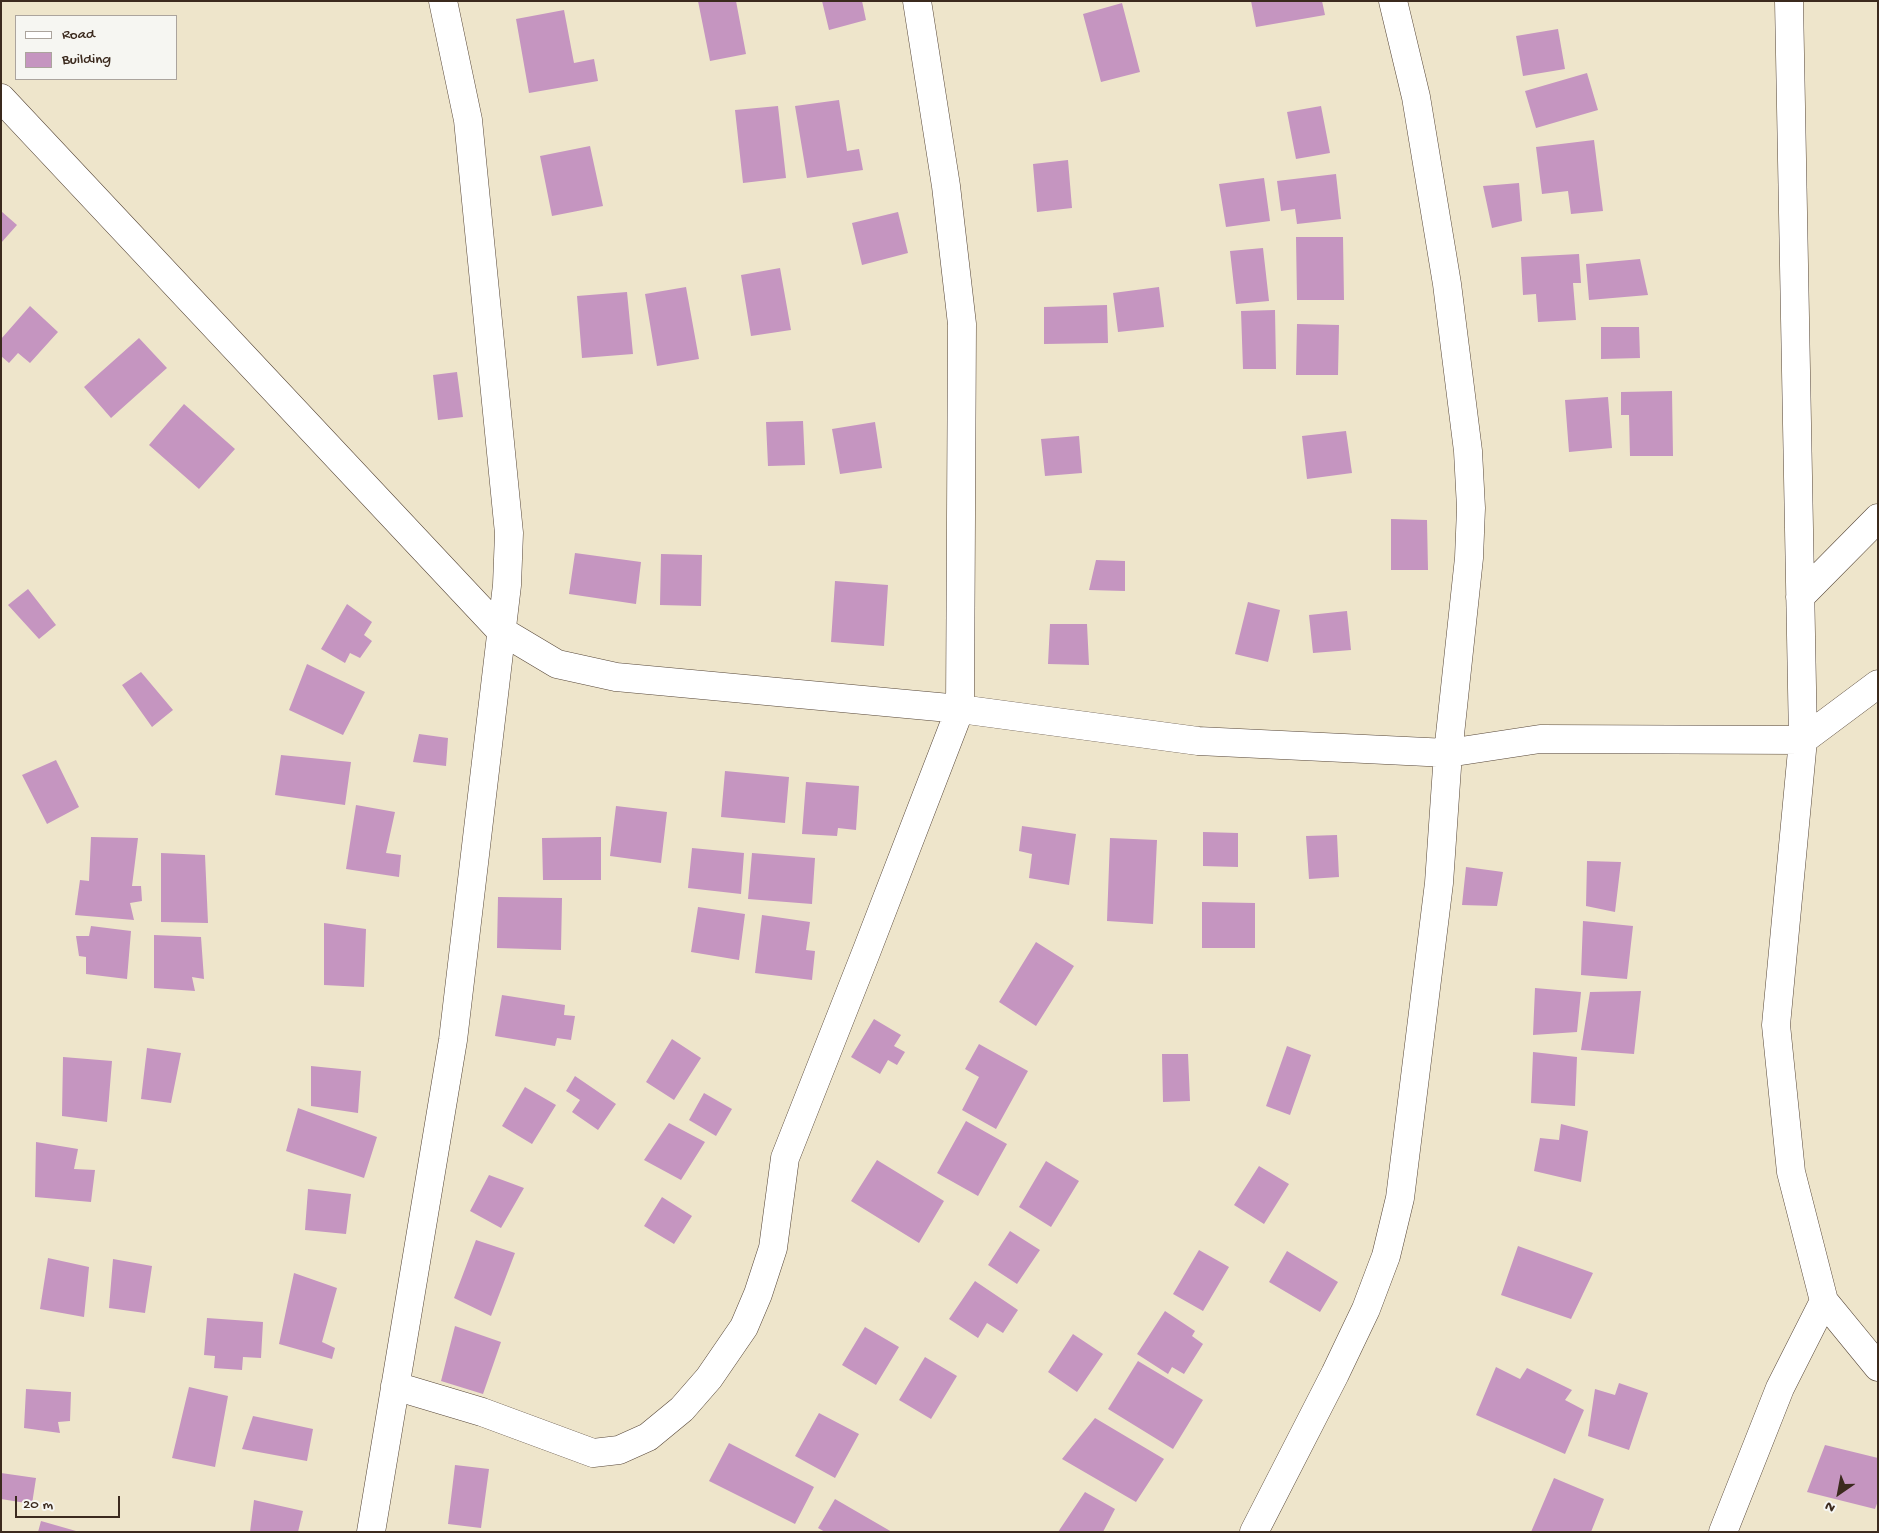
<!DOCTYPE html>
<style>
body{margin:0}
#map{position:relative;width:1879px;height:1533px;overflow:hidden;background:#eee5cb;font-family:"Gochi Hand",sans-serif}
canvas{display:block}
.frame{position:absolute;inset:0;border:2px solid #3b2a1e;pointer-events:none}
.legend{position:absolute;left:15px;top:15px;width:162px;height:65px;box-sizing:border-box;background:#f6f6f2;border:1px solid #aba49d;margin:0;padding:6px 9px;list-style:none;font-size:15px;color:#3b2a1e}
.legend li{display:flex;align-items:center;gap:10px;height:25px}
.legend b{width:25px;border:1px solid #aba49d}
.north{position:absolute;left:1814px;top:1468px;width:50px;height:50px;-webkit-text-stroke:4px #f6f6f2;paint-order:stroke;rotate:213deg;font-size:14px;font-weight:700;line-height:20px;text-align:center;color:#3b2a1e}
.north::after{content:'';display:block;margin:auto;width:18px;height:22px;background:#3b2a1e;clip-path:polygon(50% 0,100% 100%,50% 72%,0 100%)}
.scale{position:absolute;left:15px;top:1496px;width:105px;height:22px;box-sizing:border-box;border:2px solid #3b2a1e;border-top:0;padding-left:6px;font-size:15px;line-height:18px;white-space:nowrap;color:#3b2a1e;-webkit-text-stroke:4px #f6f6f2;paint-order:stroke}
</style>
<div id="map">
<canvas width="1879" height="1533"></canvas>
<div class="frame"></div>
<ul class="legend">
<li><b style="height:6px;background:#fff"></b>Road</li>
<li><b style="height:14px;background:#c595c0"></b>Building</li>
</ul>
<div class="north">N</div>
<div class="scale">20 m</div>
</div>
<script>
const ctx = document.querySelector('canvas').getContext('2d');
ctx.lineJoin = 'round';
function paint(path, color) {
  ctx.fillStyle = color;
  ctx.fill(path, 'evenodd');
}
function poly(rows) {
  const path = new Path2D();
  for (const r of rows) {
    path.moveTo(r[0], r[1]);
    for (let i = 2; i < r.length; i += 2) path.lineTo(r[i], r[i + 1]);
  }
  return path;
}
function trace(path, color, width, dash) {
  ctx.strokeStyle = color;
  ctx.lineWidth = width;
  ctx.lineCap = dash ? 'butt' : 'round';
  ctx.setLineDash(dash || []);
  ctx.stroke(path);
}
paint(poly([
 [698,1,736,1,746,54,710,61],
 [822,1,862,1,866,20,829,30],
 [1251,1,1322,1,1325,15,1256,27],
 [1122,3,1140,72,1101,82,1083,14],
 [564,10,574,63,594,59,598,81,529,93,516,19],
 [1558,29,1565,69,1523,76,1516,36],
 [1587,73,1598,110,1536,128,1525,91],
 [839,100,847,151,859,149,863,170,807,178,795,106],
 [778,106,786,178,743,183,735,110],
 [1321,106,1330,153,1296,159,1287,112],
 [1594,140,1603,211,1571,214,1568,191,1542,194,1536,147],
 [590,146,603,206,552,216,540,156],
 [1068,160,1072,208,1037,212,1033,164],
 [1336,174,1341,219,1297,224,1295,209,1281,211,1277,181],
 [1264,178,1270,221,1226,227,1219,184],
 [1519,183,1522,221,1492,228,1483,186],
 [1,211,17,225,1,243],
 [898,212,908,253,862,265,852,223],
 [1296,237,1343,237,1344,300,1297,300],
 [1263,248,1269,301,1236,304,1230,251],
 [1579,254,1581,283,1573,283,1576,320,1538,322,1536,294,1523,295,1521,257],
 [1640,259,1648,295,1589,300,1586,264],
 [780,268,791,330,751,336,741,275],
 [686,287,699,359,657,366,645,294],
 [1159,287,1164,327,1118,332,1113,293],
 [627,292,633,354,582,358,577,296],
 [1107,305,1108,343,1044,344,1044,307],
 [30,306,58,332,30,363,18,353,9,363,1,356,1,339],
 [1275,310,1276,369,1243,369,1241,311],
 [1297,324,1339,325,1338,375,1296,375],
 [1601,327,1639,327,1640,358,1601,359],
 [139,338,167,368,111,418,84,387],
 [457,372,463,417,438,420,433,375],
 [1672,391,1673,456,1630,456,1629,415,1621,415,1621,392],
 [1608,397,1612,448,1569,452,1565,400],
 [184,404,235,449,199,489,149,445],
 [803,421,805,465,768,466,766,422],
 [875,422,882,468,840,474,832,429],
 [1346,431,1352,473,1307,479,1302,436],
 [1079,436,1082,473,1045,476,1041,439],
 [1391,519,1427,520,1428,570,1391,570],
 [575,553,641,562,636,604,569,594],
 [661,554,702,555,701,606,660,605],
 [1096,560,1125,561,1125,591,1089,590],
 [835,581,888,585,884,646,831,642],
 [28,589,56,625,39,639,8,605],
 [1248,602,1280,610,1268,662,1235,654],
 [347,604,372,622,364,635,372,641,360,658,350,653,345,663,321,649],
 [1347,611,1351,650,1313,653,1309,615],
 [1050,624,1087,624,1089,665,1048,664],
 [307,664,365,692,343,735,289,710],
 [141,672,173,710,152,727,122,685],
 [419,734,448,738,446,766,413,762],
 [281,755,351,762,345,805,275,795],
 [56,760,79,807,47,824,22,775],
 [725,771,789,777,785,823,721,817],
 [806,782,859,786,856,830,838,828,837,836,802,834],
 [356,805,395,812,386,853,401,855,399,877,346,869],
 [616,806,667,812,661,863,610,856],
 [1022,826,1076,834,1069,885,1029,878,1032,854,1019,851],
 [1203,832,1238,833,1238,867,1203,866],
 [1337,835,1339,877,1309,879,1306,836],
 [91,837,138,838,132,886,141,886,142,901,130,903,134,920,75,915,80,880,89,881],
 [601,837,601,880,543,880,542,838],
 [1110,838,1157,840,1153,924,1107,921],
 [692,848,744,853,741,894,688,888],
 [161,853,205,855,208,923,161,922],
 [752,853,815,858,812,904,748,899],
 [1587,861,1621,862,1615,912,1586,906],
 [1466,867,1503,872,1497,906,1462,905],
 [498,897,562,898,561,950,497,948],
 [1202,902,1255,903,1255,948,1202,948],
 [698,907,745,914,739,960,691,952],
 [762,915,810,922,806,950,815,951,812,980,755,973],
 [1583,921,1633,926,1627,979,1581,975],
 [324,923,366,929,364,987,324,985],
 [91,926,131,931,127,979,86,974,86,957,79,956,76,936,89,936],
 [154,935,201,937,204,979,192,977,195,991,154,988],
 [1036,942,1074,966,1036,1026,999,1002],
 [1535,988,1581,992,1577,1032,1533,1035],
 [1641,991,1634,1054,1581,1050,1590,992],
 [502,995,565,1005,564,1015,575,1016,571,1040,557,1038,555,1046,495,1036],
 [874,1019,901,1035,894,1046,905,1052,897,1065,888,1060,880,1074,851,1057],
 [672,1039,701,1058,674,1100,646,1082],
 [979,1044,1028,1071,996,1129,962,1110,979,1077,965,1069],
 [1287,1046,1311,1055,1290,1115,1266,1106],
 [147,1048,181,1053,171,1103,141,1099],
 [1533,1052,1577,1057,1575,1106,1531,1103],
 [1162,1054,1188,1054,1190,1101,1163,1102],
 [63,1057,112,1061,107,1122,62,1116],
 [311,1066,361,1071,358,1113,311,1106],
 [575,1076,616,1104,598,1130,572,1112,580,1100,566,1091],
 [525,1087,556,1105,532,1144,502,1126],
 [704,1093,732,1109,716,1136,689,1120],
 [298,1108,377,1137,364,1178,286,1151],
 [966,1121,1007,1144,978,1196,937,1173],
 [669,1123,705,1142,681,1180,644,1160],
 [1561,1124,1588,1131,1581,1182,1534,1171,1540,1138,1559,1140],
 [36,1142,78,1149,74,1169,95,1170,91,1202,35,1197],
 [877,1160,944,1201,919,1243,851,1201],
 [1046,1161,1079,1181,1051,1227,1019,1207],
 [1259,1166,1289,1184,1264,1224,1234,1205],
 [489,1175,524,1188,501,1228,470,1211],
 [308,1189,351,1194,346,1234,305,1230],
 [662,1197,692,1216,674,1244,644,1226],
 [1010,1231,1040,1250,1017,1284,988,1265],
 [476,1240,515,1253,491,1316,454,1298],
 [1518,1246,1593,1273,1571,1319,1501,1295],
 [1199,1250,1229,1267,1203,1311,1173,1294],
 [1287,1251,1338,1282,1320,1312,1269,1282],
 [48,1258,89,1267,84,1317,40,1309],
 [113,1259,152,1266,145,1313,109,1308],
 [294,1273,337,1288,322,1342,335,1348,332,1359,279,1344],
 [975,1281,1018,1310,1003,1333,987,1323,978,1338,949,1319],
 [1165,1311,1195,1331,1192,1336,1203,1344,1184,1374,1172,1367,1168,1374,1137,1354],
 [207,1318,263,1322,261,1358,243,1357,242,1370,214,1368,215,1356,204,1355],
 [455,1326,501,1342,483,1394,441,1381],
 [865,1327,899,1347,876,1385,842,1365],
 [1073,1334,1103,1354,1077,1392,1048,1372],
 [925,1357,957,1376,931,1419,899,1400],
 [1138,1361,1203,1400,1173,1449,1108,1409],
 [1496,1367,1520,1379,1527,1368,1572,1390,1565,1400,1584,1410,1565,1454,1476,1415],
 [1619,1383,1648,1393,1629,1450,1588,1436,1595,1389,1615,1395],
 [189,1387,228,1396,215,1467,172,1458],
 [26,1389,71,1392,70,1421,58,1422,60,1433,24,1428],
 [819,1413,859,1434,835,1478,795,1456],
 [253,1416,313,1429,307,1461,242,1449],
 [1095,1418,1164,1459,1136,1502,1062,1459],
 [729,1443,814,1487,795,1524,709,1481],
 [1825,1445,1878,1458,1878,1501,1875,1509,1807,1492],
 [455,1465,489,1469,481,1528,448,1524],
 [1,1473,36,1478,32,1504,1,1499],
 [1554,1478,1604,1499,1591,1532,1531,1532],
 [1085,1492,1115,1509,1103,1532,1058,1532],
 [835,1499,892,1532,825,1532,818,1528],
 [254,1500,303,1511,298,1532,250,1532],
 [41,1521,76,1531,76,1532,38,1532]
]), '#c595c0');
const minor = poly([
 [1789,1,1803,740,1776,1025,1791,1172,1824,1301,1878,1367],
 [1,98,500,630,557,664,616,677,960,709,1198,741,1448,753,1540,739,1803,740,1878,684],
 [1800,597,1878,518],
 [395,1386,482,1412,593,1453,619,1450,648,1437,682,1409,709,1378,744,1327,758,1294,773,1248,785,1158,867,950,960,709,962,324,946,186,917,1],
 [371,1532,453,1040,507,585,509,533,468,120,443,1],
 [1254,1532,1335,1374,1366,1309,1386,1256,1400,1198,1439,883,1448,753,1469,558,1471,508,1468,451,1447,284,1416,97,1393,1],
 [1723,1532,1780,1388,1824,1301]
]);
trace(minor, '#564638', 29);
trace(minor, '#fff', 28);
</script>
